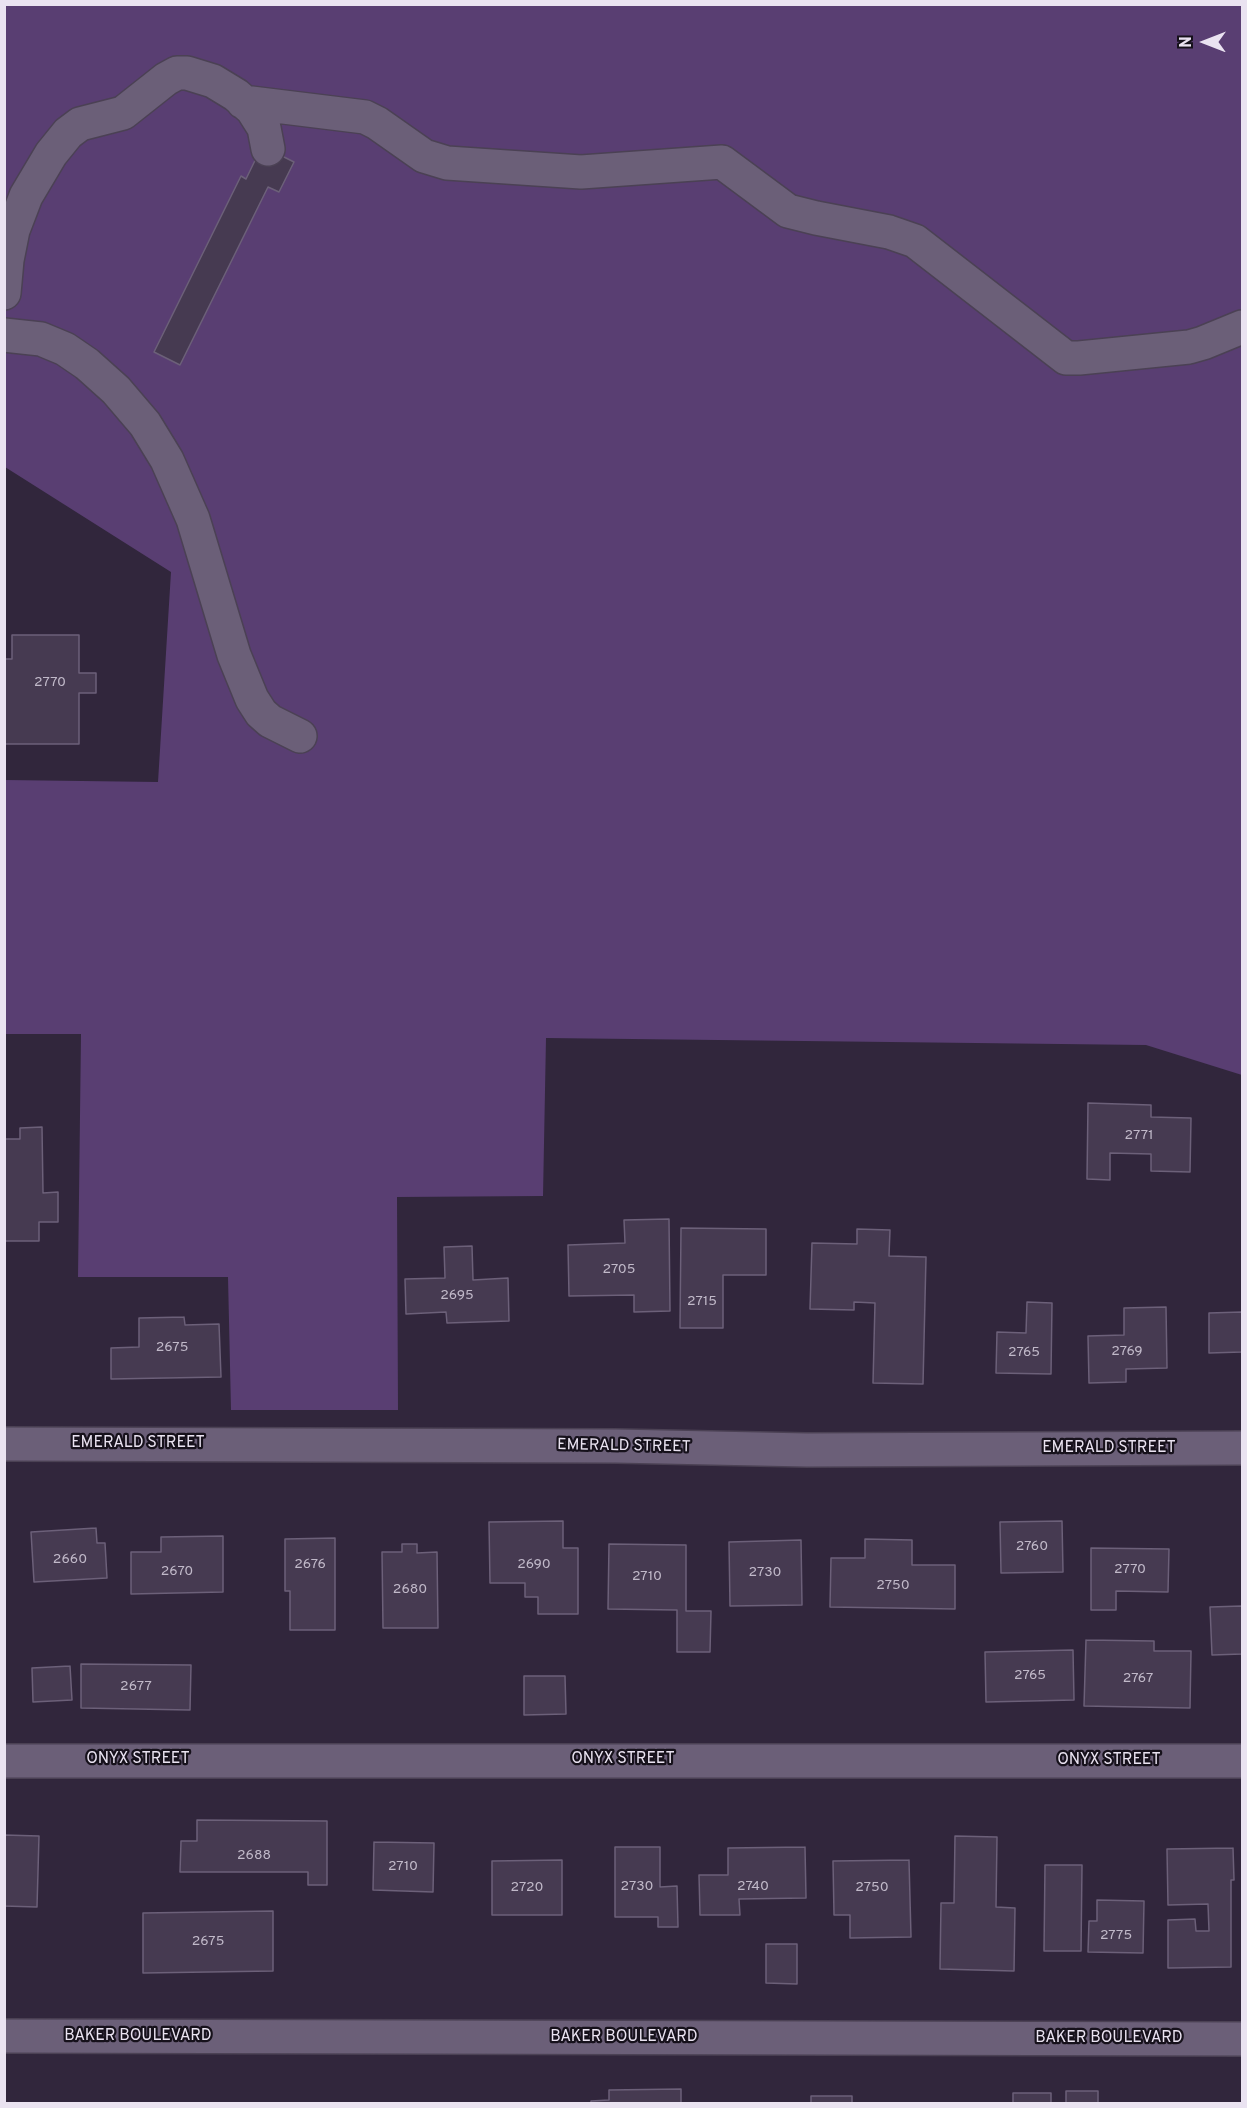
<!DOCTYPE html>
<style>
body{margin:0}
#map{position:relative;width:1247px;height:2108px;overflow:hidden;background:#31263c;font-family:Overpass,sans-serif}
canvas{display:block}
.frame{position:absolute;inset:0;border:6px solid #eae3f1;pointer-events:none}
.north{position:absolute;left:1175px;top:12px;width:60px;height:60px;-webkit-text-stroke:4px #16111b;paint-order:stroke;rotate:270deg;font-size:16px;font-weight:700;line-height:24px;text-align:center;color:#eae3f1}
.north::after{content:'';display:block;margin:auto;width:21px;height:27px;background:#eae3f1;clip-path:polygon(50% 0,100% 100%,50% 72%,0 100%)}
</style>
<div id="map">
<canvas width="1247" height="2108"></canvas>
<div class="frame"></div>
<div class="north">N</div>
</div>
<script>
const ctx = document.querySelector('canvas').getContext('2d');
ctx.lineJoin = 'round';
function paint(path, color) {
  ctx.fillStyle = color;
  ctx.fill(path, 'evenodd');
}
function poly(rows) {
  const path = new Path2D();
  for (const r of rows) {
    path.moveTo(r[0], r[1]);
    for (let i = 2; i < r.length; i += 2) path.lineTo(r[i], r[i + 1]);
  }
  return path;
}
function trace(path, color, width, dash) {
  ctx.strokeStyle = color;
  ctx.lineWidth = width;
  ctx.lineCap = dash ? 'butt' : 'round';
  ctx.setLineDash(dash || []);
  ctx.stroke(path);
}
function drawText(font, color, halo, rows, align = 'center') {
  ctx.font = font + ' Overpass,sans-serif';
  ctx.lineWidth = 4.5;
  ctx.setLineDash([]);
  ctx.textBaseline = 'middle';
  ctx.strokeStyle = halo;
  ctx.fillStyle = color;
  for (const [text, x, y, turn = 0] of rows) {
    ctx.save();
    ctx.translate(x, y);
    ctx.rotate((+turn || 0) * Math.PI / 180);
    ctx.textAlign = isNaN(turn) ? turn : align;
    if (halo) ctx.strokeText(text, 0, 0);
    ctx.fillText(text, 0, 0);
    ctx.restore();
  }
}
paint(poly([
 [5,5,1242,5,1242,1075,1146,1045,546,1038,543,1196,397,1197,398,1410,231,1410,228,1277,78,1277,81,1034,5,1034,5,780,158,782,171,572,5,467]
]), '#593e72');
const building = poly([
 [262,146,294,162,279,192,268,187,180,365,154,352,241,176,246,179,262,146],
 [12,635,79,635,79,673,96,673,96,693,79,693,79,744,4,744,4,659,12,659,12,635],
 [1088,1103,1151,1105,1151,1117,1191,1118,1190,1172,1151,1171,1151,1154,1110,1153,1110,1180,1087,1179,1088,1103],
 [42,1127,43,1193,58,1192,58,1222,39,1222,39,1241,4,1241,4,1139,20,1139,20,1128,42,1127],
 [669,1219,670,1311,634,1312,634,1295,569,1296,568,1245,625,1243,624,1220,669,1219],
 [681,1228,766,1229,766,1275,723,1275,723,1328,680,1328,681,1228],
 [857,1229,890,1230,889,1256,926,1257,923,1384,873,1383,875,1303,854,1302,854,1310,810,1309,812,1243,857,1244,857,1229],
 [472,1246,473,1280,508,1278,509,1321,447,1323,446,1312,406,1314,405,1279,445,1278,444,1247,472,1246],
 [1027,1302,1052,1303,1051,1374,996,1373,997,1332,1026,1333,1027,1302],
 [1166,1307,1167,1368,1126,1369,1126,1382,1089,1383,1088,1336,1124,1335,1124,1308,1166,1307],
 [1242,1312,1242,1352,1209,1353,1209,1313,1242,1312],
 [184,1317,185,1325,219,1324,221,1377,111,1379,111,1348,139,1347,139,1318,184,1317],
 [563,1521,563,1548,578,1548,578,1614,538,1614,538,1597,525,1597,525,1583,490,1583,489,1522,563,1521],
 [1062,1521,1063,1572,1001,1573,1000,1522,1062,1521],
 [96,1528,97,1543,105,1543,107,1578,34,1582,31,1532,96,1528],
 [223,1536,223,1592,131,1594,131,1552,161,1552,161,1537,223,1536],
 [335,1538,335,1630,290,1630,290,1591,285,1591,285,1539,335,1538],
 [865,1539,912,1540,912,1565,955,1565,955,1609,830,1607,831,1558,865,1558,865,1539],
 [801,1540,802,1605,730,1606,729,1542,801,1540],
 [402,1544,417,1544,417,1553,437,1552,438,1628,383,1628,382,1552,402,1552,402,1544],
 [609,1544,686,1545,686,1611,711,1611,710,1652,677,1652,677,1610,608,1609,609,1544],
 [1091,1548,1169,1549,1168,1592,1116,1591,1116,1610,1091,1610,1091,1548],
 [1242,1606,1242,1654,1212,1655,1210,1607,1242,1606],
 [1086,1640,1154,1641,1154,1651,1191,1651,1190,1708,1084,1706,1086,1640],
 [1073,1650,1074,1700,986,1702,985,1652,1073,1650],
 [81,1664,191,1665,190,1710,81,1708,81,1664],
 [70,1666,72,1700,33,1702,32,1668,70,1666],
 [524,1676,565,1676,566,1714,524,1715,524,1676],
 [197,1820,327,1821,327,1885,308,1885,308,1872,180,1872,181,1841,197,1841,197,1820],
 [4,1835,39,1836,37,1907,4,1906,4,1835],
 [955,1836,997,1837,996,1907,1015,1908,1014,1971,940,1969,941,1903,954,1903,955,1836],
 [374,1842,434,1843,433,1892,373,1890,374,1842],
 [615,1847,660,1847,660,1887,677,1886,678,1927,658,1927,658,1917,615,1917,615,1847],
 [805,1847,806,1898,739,1899,740,1915,700,1915,699,1875,728,1875,728,1848,805,1847],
 [1233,1848,1234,1880,1231,1880,1231,1967,1168,1968,1168,1920,1195,1919,1196,1931,1209,1931,1208,1904,1168,1905,1167,1849,1233,1848],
 [562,1860,562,1915,492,1915,492,1861,562,1860],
 [909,1860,911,1937,850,1938,850,1915,834,1915,833,1861,909,1860],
 [1045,1865,1082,1865,1081,1951,1044,1951,1045,1865],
 [1097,1900,1144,1901,1143,1953,1088,1952,1089,1921,1097,1921,1097,1900],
 [273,1911,273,1971,143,1973,143,1913,273,1911],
 [766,1944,797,1944,797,1984,766,1983,766,1944],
 [681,2089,681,2104,591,2104,591,2101,609,2100,609,2090,681,2089],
 [1066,2091,1098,2091,1098,2104,1066,2104,1066,2091],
 [1013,2093,1051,2093,1051,2104,1013,2104,1013,2093],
 [811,2096,852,2096,852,2104,811,2104,811,2096]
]);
paint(building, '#463a51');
trace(building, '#6c6079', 1.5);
const minor = poly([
 [243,102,365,117,377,123,424,156,447,163,581,172,722,162,788,211,816,218,889,232,915,241,1066,358,1079,358,1189,347,1203,343,1242,327],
 [4,293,7,260,13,230,26,196,51,154,68,133,80,124,123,113,166,79,177,73,187,73,213,81,236,95,252,109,264,128,268,149],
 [4,335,41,339,65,349,87,364,116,390,145,424,167,460,193,519,234,655,252,699,261,713,270,721,300,736],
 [4,1444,616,1446,807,1450,1242,1448],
 [4,1761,1242,1761],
 [4,2036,1242,2039]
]);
trace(minor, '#4b4154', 36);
trace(minor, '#6b5f78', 33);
drawText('14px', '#c1b9c9', null, [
 ["2770",50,683],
 ["2771",1139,1136],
 ["2705",619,1270],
 ["2695",457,1296],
 ["2715",702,1302],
 ["2675",172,1348],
 ["2769",1127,1352],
 ["2765",1024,1353],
 ["2760",1032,1547],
 ["2660",70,1560],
 ["2676",310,1565],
 ["2690",534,1565],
 ["2770",1130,1570],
 ["2670",177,1572],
 ["2730",765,1573],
 ["2710",647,1577],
 ["2750",893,1586],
 ["2680",410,1590],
 ["2765",1030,1676],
 ["2767",1138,1679],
 ["2677",136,1687],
 ["2688",254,1856],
 ["2710",403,1867],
 ["2730",637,1887],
 ["2740",753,1887],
 ["2720",527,1888],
 ["2750",872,1888],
 ["2775",1116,1936],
 ["2675",208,1942]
]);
drawText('16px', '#eae3f1', '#16111b', [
 ["EMERALD STREET",138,1444],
 ["EMERALD STREET",624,1447,1],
 ["EMERALD STREET",1109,1449],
 ["ONYX STREET",138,1760],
 ["ONYX STREET",623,1760],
 ["ONYX STREET",1109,1761],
 ["BAKER BOULEVARD",138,2037],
 ["BAKER BOULEVARD",624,2038],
 ["BAKER BOULEVARD",1109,2039]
]);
</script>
